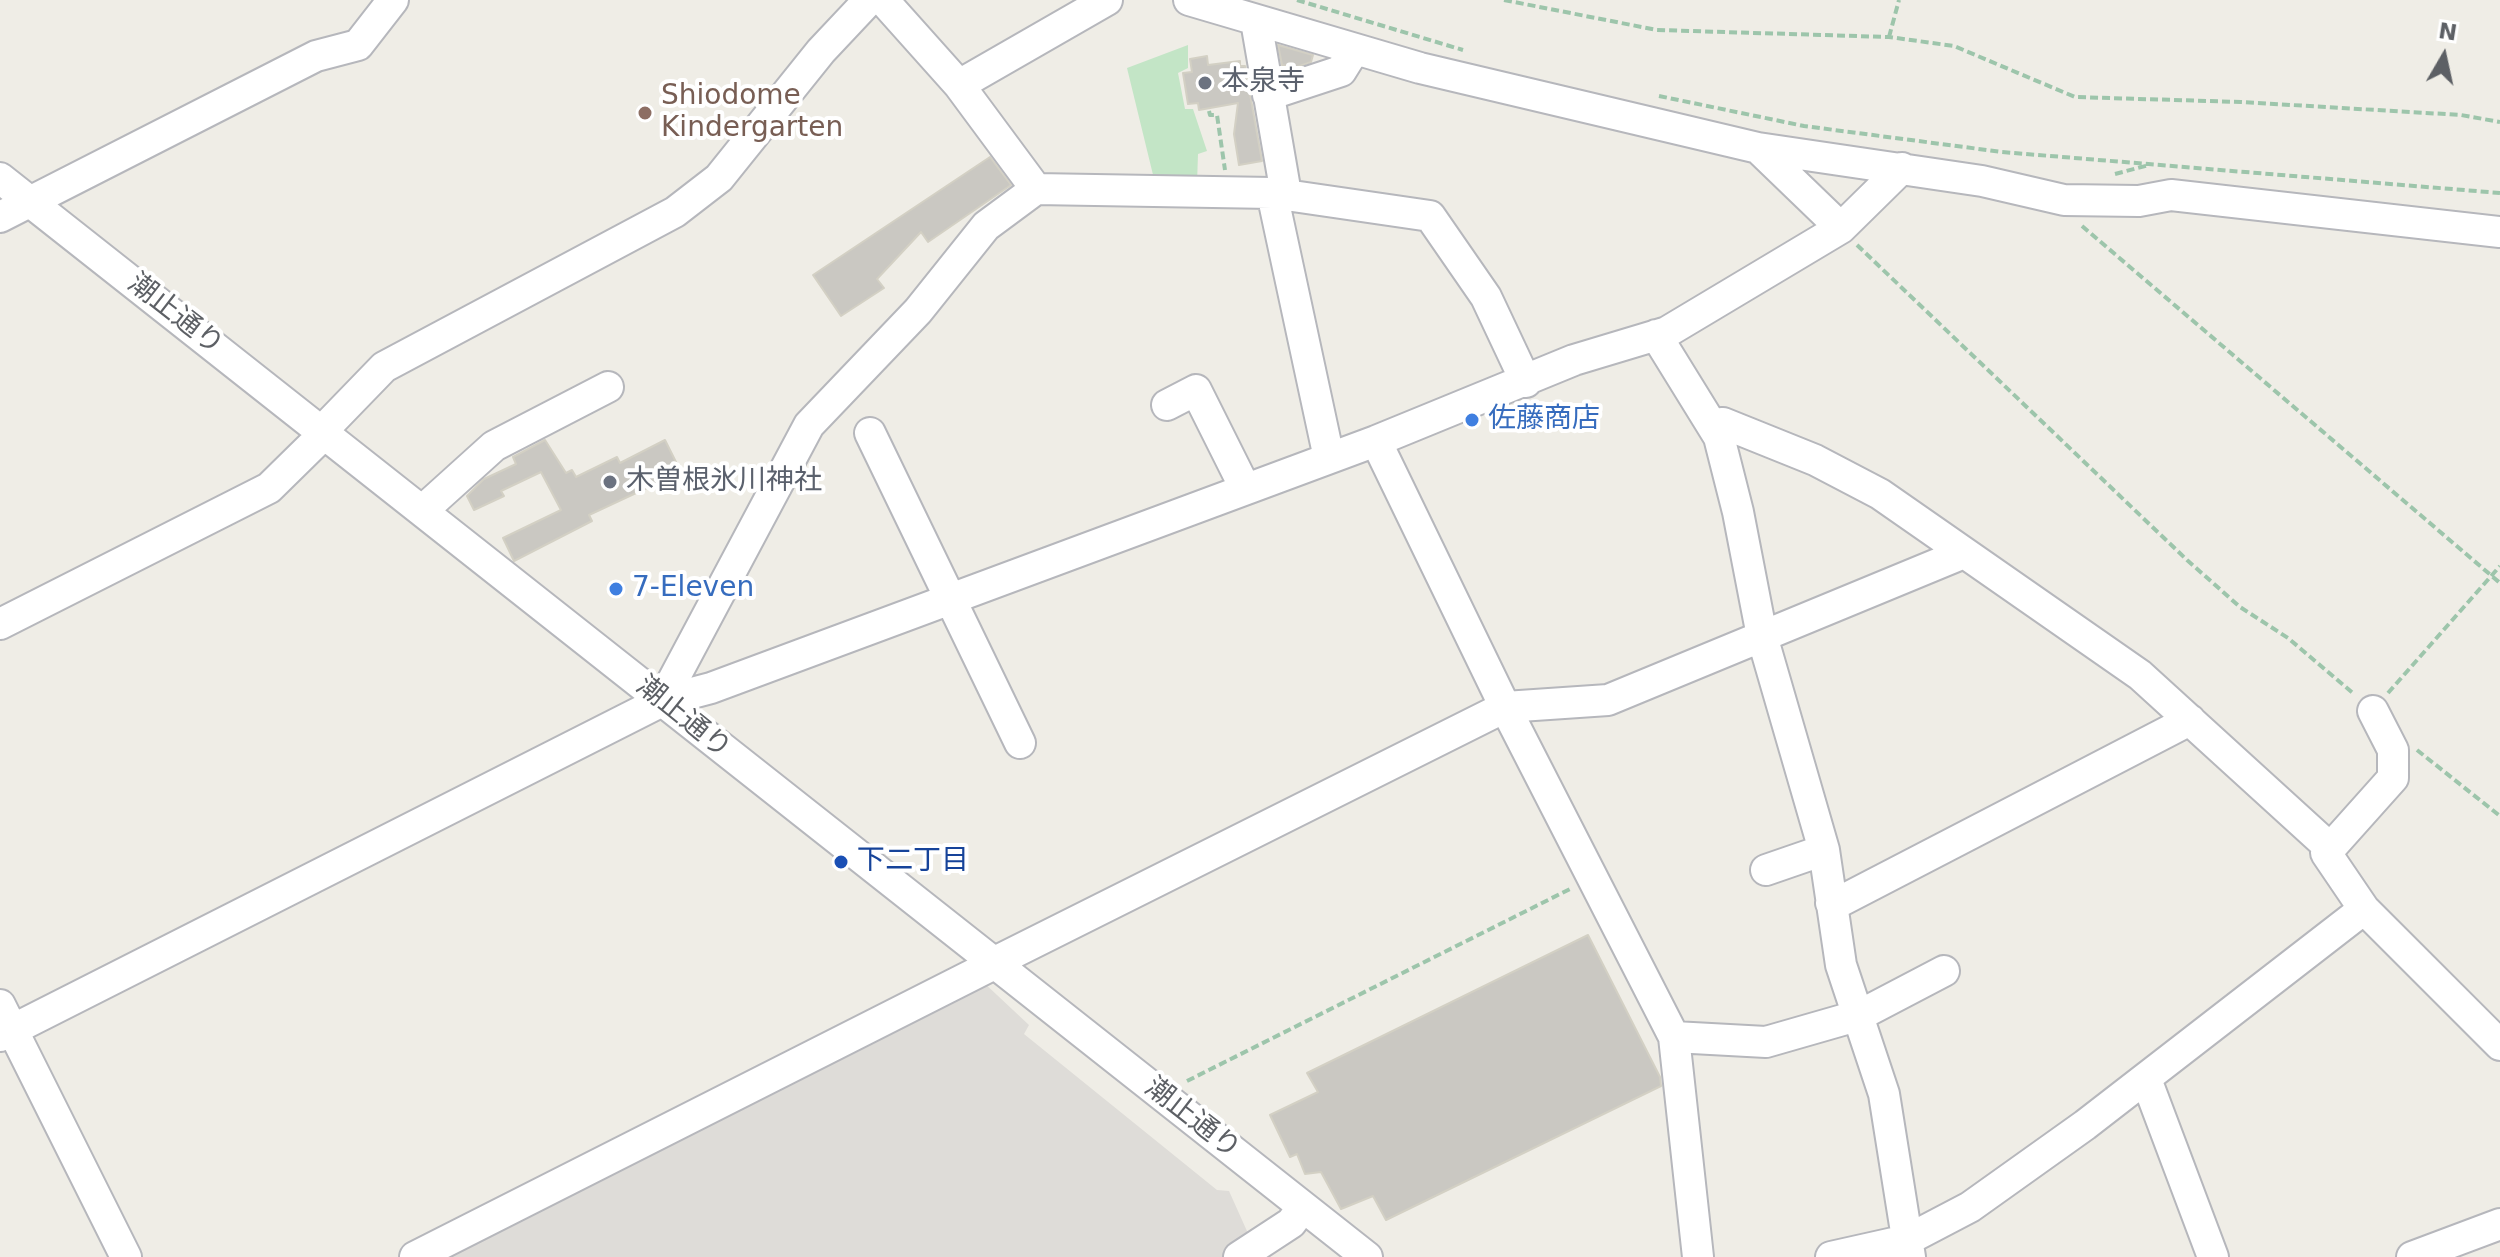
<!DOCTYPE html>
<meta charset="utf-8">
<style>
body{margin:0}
#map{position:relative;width:2500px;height:1257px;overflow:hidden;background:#efede6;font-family:"DejaVu Sans",sans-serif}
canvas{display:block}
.north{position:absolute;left:2404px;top:16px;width:80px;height:80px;-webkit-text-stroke:6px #fff;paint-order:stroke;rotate:9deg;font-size:22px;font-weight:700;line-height:32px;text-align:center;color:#5d6065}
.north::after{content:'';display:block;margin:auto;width:28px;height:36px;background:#5d6065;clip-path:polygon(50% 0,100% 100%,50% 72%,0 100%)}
</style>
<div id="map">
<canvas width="2500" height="1257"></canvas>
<div class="north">N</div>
</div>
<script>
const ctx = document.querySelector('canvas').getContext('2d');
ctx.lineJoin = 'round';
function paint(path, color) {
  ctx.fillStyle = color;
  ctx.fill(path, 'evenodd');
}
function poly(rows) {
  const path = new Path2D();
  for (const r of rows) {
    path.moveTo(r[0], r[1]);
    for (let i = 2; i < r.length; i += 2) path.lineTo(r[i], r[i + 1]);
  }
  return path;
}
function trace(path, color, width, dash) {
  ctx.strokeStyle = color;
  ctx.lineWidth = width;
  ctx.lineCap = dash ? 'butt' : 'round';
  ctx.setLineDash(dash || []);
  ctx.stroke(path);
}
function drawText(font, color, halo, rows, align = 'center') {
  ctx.font = font + ' "DejaVu Sans","Noto Sans JP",sans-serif';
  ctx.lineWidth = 8;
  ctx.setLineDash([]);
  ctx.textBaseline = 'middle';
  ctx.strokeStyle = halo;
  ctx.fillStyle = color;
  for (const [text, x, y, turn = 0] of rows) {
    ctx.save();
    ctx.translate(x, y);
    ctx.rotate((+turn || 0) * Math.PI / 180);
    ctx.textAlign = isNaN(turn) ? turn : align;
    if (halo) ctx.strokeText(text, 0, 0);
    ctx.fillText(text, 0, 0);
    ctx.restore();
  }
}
paint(poly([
 [981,980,1029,1025,1024,1034,1217,1190,1229,1191,1251,1240,1226,1257,442,1257]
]), '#dedcd8');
paint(poly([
 [1188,45,1188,68,1178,73,1185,109,1193,109,1207,151,1198,154,1197,184,1155,183,1127,68]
]), '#c3e5c6');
const building = poly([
 [1278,45,1313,55,1311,62,1294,68,1282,65,1278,45],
 [1207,56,1208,65,1240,61,1240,66,1245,66,1262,161,1239,165,1234,134,1238,103,1199,110,1198,103,1188,104,1183,73,1192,72,1190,59,1207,56],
 [990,157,1011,185,928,242,921,232,877,279,884,288,841,316,813,275,990,157],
 [545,440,566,473,572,470,576,477,617,457,620,463,665,440,681,472,589,515,592,521,514,561,503,538,561,510,541,472,501,491,504,496,474,510,467,496,484,479,516,464,513,457,545,440],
 [1588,935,1660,1077,1661,1086,1386,1220,1373,1196,1341,1209,1321,1172,1305,1174,1297,1154,1290,1157,1270,1115,1318,1092,1307,1073,1588,935]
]);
paint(building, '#cac8c2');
trace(building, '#d3d0c4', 2);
const minor = poly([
 [883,0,959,85,1036,189],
 [1189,0,1420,68,1758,148,1841,228],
 [1256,21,1286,194],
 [959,85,1107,0],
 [1268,95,1341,71,1354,50],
 [1758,148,1982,181,2064,200,2139,201,2171,195,2500,232],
 [0,178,1367,1257],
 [1272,193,1329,458],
 [0,217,316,56,358,45,393,0],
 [1656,335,1719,437,1738,512,1762,636,1824,850,1841,965,1884,1094,1910,1257],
 [1167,405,1196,390,1245,488],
 [1714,424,1723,423,1815,460,1880,494,2140,675,2330,848],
 [322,431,384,367,675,212,719,178,821,51,869,0],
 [870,433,1020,743],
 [1376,441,1505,707,1674,1037,1698,1257],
 [422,511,494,446,608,387],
 [0,624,269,488,325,433],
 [662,701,809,425,918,311,986,226,1036,189,1272,193,1430,216,1486,297,1526,382],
 [2373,711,2393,750,2393,778,2326,853,2364,909,2500,1045],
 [1766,870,1824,850],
 [1831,903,1841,901,2190,720],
 [995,962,1505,707,1608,700,1964,553],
 [0,1005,126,1257],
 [0,1036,662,701,711,688,1376,441,1574,360,1667,332,1841,228,1902,168],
 [1674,1037,1766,1042,1860,1015,1944,971],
 [2146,1079,2213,1257],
 [415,1257,996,963],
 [1239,1257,1291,1223,1303,1207],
 [1831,1257,1907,1240,1970,1207,2085,1125,2364,909],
 [2412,1257,2500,1224]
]);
trace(minor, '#b6b7bc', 34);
trace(poly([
 [1297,0,1463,50],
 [1504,0,1657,30,1889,37,1954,46,2075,97,2241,102,2461,115,2500,122],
 [1889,37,1899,0],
 [1659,96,1804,126,2002,152,2500,193],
 [1209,111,1210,115,1217,115,1225,170],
 [2115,174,2149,165],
 [2082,226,2500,583],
 [1857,245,2187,560,2240,607,2288,638,2354,694],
 [2388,693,2500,566],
 [2417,750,2500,816],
 [1187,1081,1572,888]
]), '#9dc5ab', 4, [8, 4]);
trace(minor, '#fff', 30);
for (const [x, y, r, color] of [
 [1205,83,8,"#6b7280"],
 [645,113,8,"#8d6e63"],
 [1472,420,8,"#3f7fe0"],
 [610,482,8,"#6b7280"],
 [616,589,8,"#3f7fe0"],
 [841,862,8,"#1a4fb4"]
]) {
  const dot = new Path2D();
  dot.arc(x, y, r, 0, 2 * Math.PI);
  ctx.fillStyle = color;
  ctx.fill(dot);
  trace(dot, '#fff', 3);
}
drawText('28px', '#5b616d', '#fff', [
 ["本泉寺",1221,83],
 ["木曽根氷川神社",626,482]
], 'left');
drawText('28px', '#785e54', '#fff', [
 ["Shiodome",661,97],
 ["Kindergarten",661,129]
], 'left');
drawText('28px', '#5d6065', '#fff', [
 ["潮止通り",175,315,38],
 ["潮止通り",683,718,39],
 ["潮止通り",1192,1119,38]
]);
drawText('28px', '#366cbe', '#fff', [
 ["佐藤商店",1488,420],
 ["7-Eleven",632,589]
], 'left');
drawText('28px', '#164399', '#fff', [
 ["下二丁目",857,862]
], 'left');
</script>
